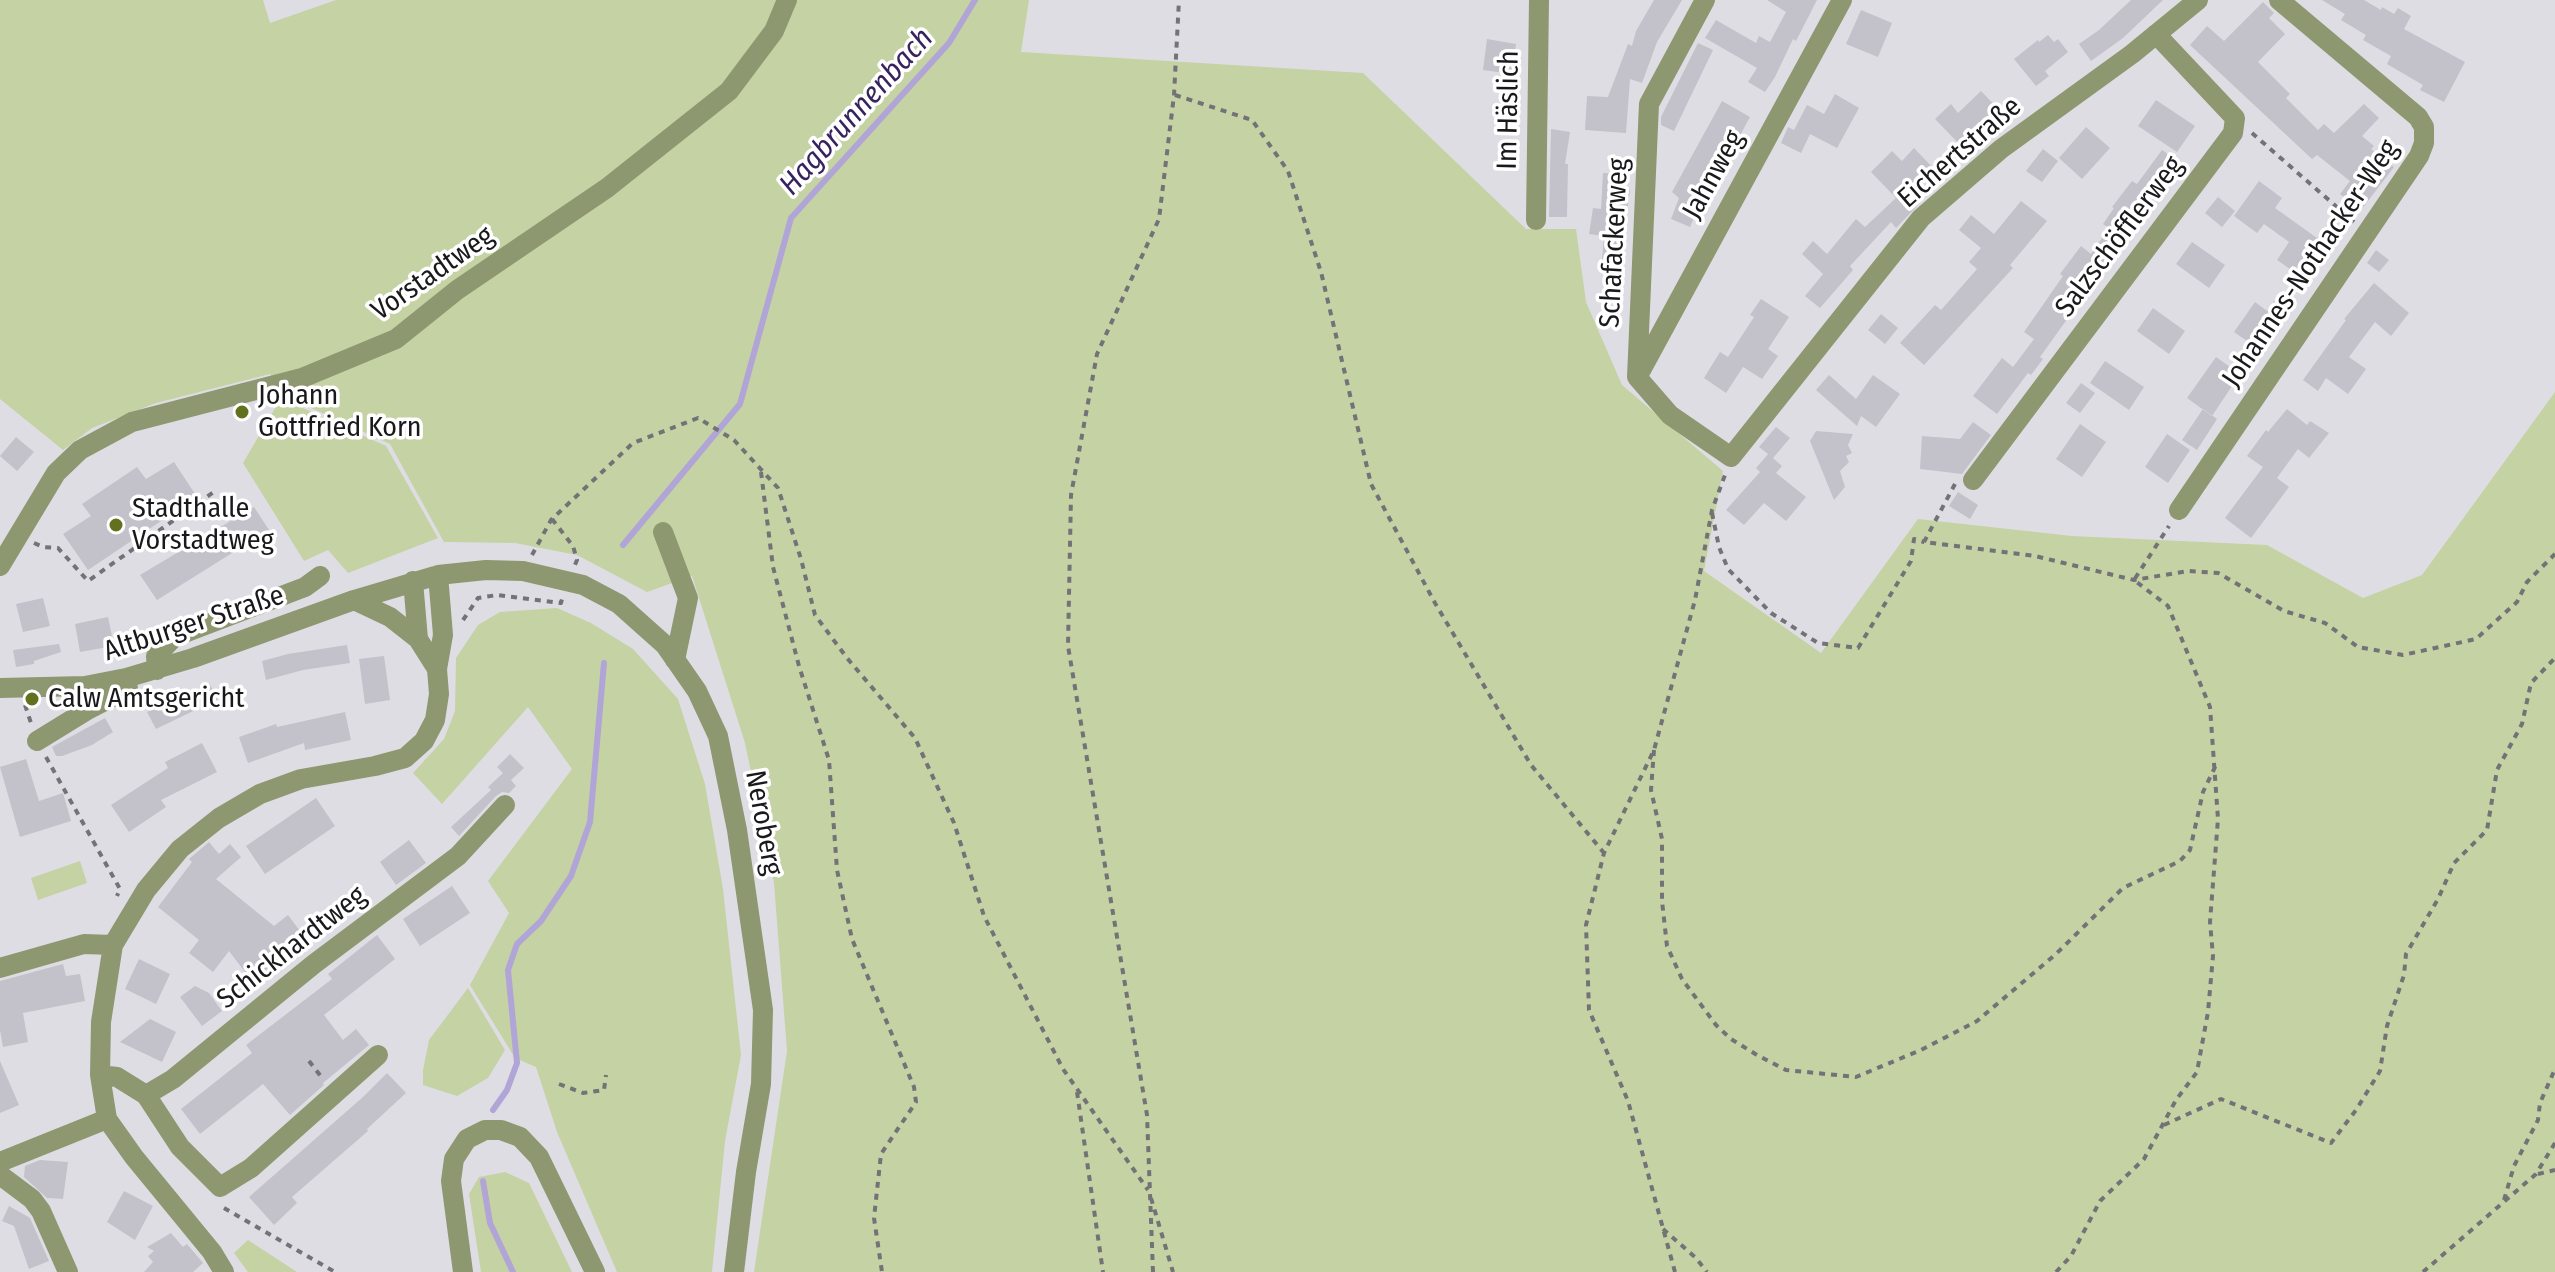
<!DOCTYPE html>
<meta charset="utf-8">
<style>
body{margin:0}
canvas{display:block;background:#dedde4}
</style>
<canvas width="2555" height="1272"></canvas>
<script>
const ctx = document.querySelector('canvas').getContext('2d');
ctx.lineJoin = 'round';
function paint(path, color) {
  ctx.fillStyle = color;
  ctx.fill(path, 'evenodd');
}
function poly(rows) {
  const path = new Path2D();
  for (const r of rows) {
    path.moveTo(r[0], r[1]);
    for (let i = 2; i < r.length; i += 2) path.lineTo(r[i], r[i + 1]);
  }
  return path;
}
function trace(path, color, width, dash) {
  ctx.strokeStyle = color;
  ctx.lineWidth = width;
  ctx.lineCap = dash ? 'butt' : 'round';
  ctx.setLineDash(dash || []);
  ctx.stroke(path);
}
function drawText(font, color, halo, rows, align = 'center') {
  ctx.font = font + ' "Fira Sans Condensed",sans-serif';
  ctx.lineWidth = 7;
  ctx.setLineDash([]);
  ctx.textBaseline = 'middle';
  ctx.strokeStyle = halo;
  ctx.fillStyle = color;
  for (const [text, x, y, turn = 0] of rows) {
    ctx.save();
    ctx.translate(x, y);
    ctx.rotate((+turn || 0) * Math.PI / 180);
    ctx.textAlign = isNaN(turn) ? turn : align;
    if (halo) ctx.strokeText(text, 0, 0);
    ctx.fillText(text, 0, 0);
    ctx.restore();
  }
}
paint(poly([
 [0,0,263,0,270,23,336,0,1029,0,1021,52,1363,73,1526,229,1576,229,1586,302,1622,385,1723,471,1704,571,1821,653,1918,519,2072,536,2267,545,2363,598,2422,575,2555,392,2555,1272,754,1272,787,1051,774,883,745,743,692,576,647,592,577,555,515,543,444,542,390,444,283,395,270,374,156,403,92,428,63,450,0,399],
 [281,398,386,446,438,538,348,573,328,550,304,561,243,463],
 [557,608,591,623,633,649,678,699,705,784,723,889,741,1055,725,1141,712,1272,617,1272,557,1132,536,1067,515,1058,470,985,509,913,488,881,572,769,528,707,442,804,413,773,444,739,455,711,456,658,478,625,500,612],
 [80,861,87,883,38,900,31,878],
 [468,988,505,1050,488,1078,457,1096,423,1085,423,1070,429,1040],
 [505,1172,529,1183,572,1272,481,1272,469,1194,479,1177],
 [248,1240,297,1272,248,1272,234,1253]
]), '#c5d2a4');
trace(poly([
 [623,545,740,404,791,218,949,43,975,0],
 [493,1110,507,1090,517,1063,508,970,517,944,541,921,571,876,590,822,604,663],
 [483,1181,490,1223,513,1272]
]), '#b0a5d6', 6);
paint(poly([
 [1654,0,1682,0,1657,42,1642,83,1630,79,1626,133,1585,130,1587,96,1608,97,1628,44,1632,46,1636,31],
 [1767,0,1817,0,1796,41,1793,39,1775,77,1765,92,1748,82,1757,68,1705,38,1716,20,1756,43,1759,36,1770,42,1786,12],
 [2131,0,2163,0,2123,38,2091,61,2079,44,2099,30],
 [2322,0,2364,0,2381,10,2382,7,2394,14,2398,8,2411,16,2404,29,2465,62,2444,102,2420,90,2423,85,2387,64,2391,56,2363,40,2366,35,2341,20,2345,14],
 [2263,2,2274,13,2269,18,2285,34,2258,62,2290,94,2286,98,2318,130,2324,124,2334,133,2364,104,2379,118,2362,136,2374,146,2371,149,2394,167,2361,210,2340,194,2350,181,2317,155,2312,159,2190,45,2207,26,2224,41],
 [1861,10,1892,23,1878,57,1846,44],
 [2048,35,2054,42,2058,39,2068,52,2045,71,2049,76,2036,86,2014,59,2038,40,2039,42],
 [1487,39,1516,44,1512,74,1483,70],
 [1698,43,1713,50,1674,131,1661,125,1661,117],
 [1981,91,2003,114,1964,149,1935,119,1951,104,1958,113],
 [1835,94,1859,108,1837,148,1810,134,1801,153,1781,143,1788,127,1794,130,1807,105,1824,114],
 [2156,100,2195,126,2177,152,2138,126],
 [1722,101,1750,117,1738,139,1734,137,1695,205,1699,206,1690,227,1671,219,1679,198,1672,192],
 [2086,127,2110,148,2082,179,2059,158],
 [1551,129,1570,132,1565,164,1568,164,1567,217,1549,217],
 [1914,148,1934,169,1915,188,1925,198,1896,228,1891,222,1850,266,1853,270,1820,308,1805,296,1823,274,1802,254,1813,241,1827,254,1856,219,1865,227,1896,198,1871,172,1892,151,1902,161],
 [2043,149,2058,161,2042,182,2026,171],
 [2162,150,2177,160,2151,195,2155,198,2135,224,2132,222,2103,263,2106,265,2040,357,2043,359,2031,375,2028,373,1997,414,1973,396,2002,358,2013,367,2034,339,2024,332,2063,276,2060,274,2081,246,2091,254,2109,228,2103,224,2114,208,2112,207,2132,181,2137,184],
 [1603,173,1623,174,1622,199,1627,189,1630,190,1622,244,1625,244,1623,263,1602,260,1604,236,1589,234,1593,208,1601,209],
 [2259,181,2282,198,2275,208,2317,238,2324,227,2341,239,2330,255,2323,250,2303,278,2277,260,2289,242,2264,224,2257,233,2234,216],
 [2218,197,2235,211,2222,227,2205,213],
 [2021,201,2047,221,2010,265,2013,268,1924,365,1900,343,1935,305,1941,310,1977,269,1969,262,1981,248,1959,230,1971,215,1994,234],
 [2192,242,2225,265,2209,288,2176,264],
 [2376,250,2389,260,2379,272,2367,263],
 [2374,283,2409,313,2391,336,2375,322,2349,357,2366,369,2348,394,2326,378,2318,391,2303,380,2346,320,2344,319],
 [1761,299,1789,317,1768,349,1778,356,1762,379,1743,367,1726,393,1704,378,1720,352,1728,357,1754,317,1750,315],
 [2274,301,2288,310,2260,350,2234,332,2255,302,2267,311],
 [2153,308,2185,331,2169,354,2137,331],
 [1881,314,1898,328,1885,344,1868,330],
 [2216,357,2240,374,2212,416,2187,398],
 [2105,361,2144,387,2129,410,2090,383],
 [1829,375,1856,399,1873,375,1900,394,1876,427,1861,416,1857,426,1816,390],
 [2081,383,2095,393,2080,413,2066,403],
 [2203,409,2217,419,2197,450,2182,440],
 [2287,409,2307,425,2310,421,2329,433,2309,458,2298,449,2277,478,2289,487,2251,538,2225,518,2263,467,2247,456,2266,430,2268,432],
 [1973,422,1991,435,1962,474,1920,469,1922,436,1960,439],
 [2080,424,2106,442,2082,477,2056,459],
 [1776,427,1790,438,1773,458,1782,466,1776,473,1806,497,1786,521,1764,503,1744,525,1726,510,1760,472,1756,468,1768,454,1759,447],
 [1816,431,1853,434,1848,445,1852,453,1846,456,1849,462,1840,471,1845,487,1834,500,1810,441],
 [2167,434,2190,450,2168,483,2145,467],
 [16,437,34,452,17,471,0,456],
 [174,462,197,497,88,570,63,534,91,516,82,504,137,467,146,479],
 [1958,492,1978,505,1970,519,1949,506],
 [254,507,271,533,246,548,245,545,157,600,140,575],
 [43,598,50,626,23,632,16,604],
 [108,617,114,646,80,652,75,624],
 [59,644,61,652,34,661,34,664,16,667,13,650],
 [347,645,350,663,303,670,266,680,262,661,288,654],
 [384,656,390,700,365,704,359,659],
 [209,683,218,699,156,729,147,712,164,703,166,707],
 [345,712,351,740,305,750,304,743,248,763,239,737,276,724,277,727],
 [105,718,113,732,92,745,62,756,56,756,52,747],
 [202,743,217,772,161,800,166,807,129,832,111,805,168,768,165,762],
 [510,754,524,768,511,780,516,786,509,793,502,792,496,796,459,836,451,827,491,790,488,787,503,773,497,767],
 [26,759,39,801,63,793,71,821,20,837,0,767],
 [316,798,335,826,265,874,246,846],
 [409,840,426,863,396,885,380,862],
 [209,842,219,854,230,844,241,857,216,879,274,926,288,915,309,943,254,984,229,951,213,972,189,953,199,940,158,907,192,862,189,859],
 [452,886,470,913,420,946,403,919],
 [377,935,395,959,324,1015,343,1040,356,1029,369,1045,323,1083,324,1085,290,1115,263,1084,200,1134,181,1109,252,1053,246,1045,332,979,328,974],
 [139,959,170,974,156,1004,125,989],
 [63,964,66,976,80,974,85,1001,23,1013,28,1042,3,1047,0,1030,0,981],
 [195,986,209,993,222,1011,202,1026,180,997],
 [150,1019,176,1032,162,1062,120,1042],
 [0,1061,19,1105,0,1113],
 [387,1073,406,1093,367,1129,368,1131,292,1197,297,1203,274,1225,249,1197,363,1097],
 [40,1160,68,1162,63,1199,47,1198,24,1177,25,1166],
 [124,1191,153,1206,135,1240,107,1222],
 [9,1206,30,1218,49,1261,29,1269,14,1226,2,1221],
 [171,1233,183,1247,187,1244,203,1263,193,1272,144,1272,153,1262,148,1256,154,1251,147,1247]
]), '#c3c1c9');
trace(poly([
 [1175,95,1252,120,1288,171,1321,272,1371,484,1435,603,1531,765,1604,853],
 [2252,133,2354,222],
 [761,472,773,567,799,666,829,760,837,870,852,939,914,1087,916,1102,881,1154,874,1218,882,1272],
 [1955,484,1924,542,2035,556,2134,580,2188,571,2218,573,2284,611,2325,623,2358,647,2403,655,2476,639,2517,602,2527,582,2555,554],
 [1712,513,1719,547,1728,569,1771,613,1818,643,1858,648,1911,561,1914,539,1924,542],
 [552,519,573,546,577,560,575,565],
 [34,543,43,547,58,548,88,581,215,491],
 [532,555,551,520,633,443,698,418,734,440,778,488,801,559,815,615,847,658,915,738,954,823,984,916,1063,1069,1148,1190],
 [463,620,478,598,497,595,561,603,562,599],
 [25,705,31,723],
 [1654,750,1651,790,1662,839,1662,901,1667,946,1682,979,1716,1025,1731,1039,1757,1055,1786,1070,1856,1077,1921,1050,1977,1021,2056,954,2123,888,2180,861,2190,850,2203,792,2216,765],
 [46,757,120,889,117,896],
 [309,1061,323,1079],
 [559,1084,583,1093,604,1090,606,1075],
 [1077,1092,1103,1272],
 [2164,1125,2221,1099,2331,1143,2356,1110,2380,1071,2387,1026,2404,975,2406,954,2438,899,2454,863,2487,830,2497,770,2522,724,2531,683,2555,658],
 [2538,1174,2555,1170],
 [1151,1198,1173,1272],
 [2504,1200,2514,1166,2538,1120,2540,1103,2555,1069],
 [224,1208,335,1272],
 [1663,1229,1696,1258,1707,1272],
 [1153,1272,1147,1115,1068,646,1071,495,1097,354,1159,219,1174,95,1179,0],
 [1675,1272,1628,1101,1589,1010,1586,925,1604,853,1654,750,1695,600,1712,510,1725,475],
 [2056,1272,2071,1256,2100,1201,2144,1159,2176,1100,2197,1072,2208,1012,2213,956,2210,922,2218,819,2210,707,2168,606,2134,580,2169,526],
 [2423,1272,2536,1174,2555,1143]
]), '#727277', 4, [6, 6]);
trace(poly([
 [1705,0,1649,104,1637,377,1670,415,1731,457,1921,218,2001,149,2132,54,2198,0],
 [1536,220,1539,0],
 [1640,372,1842,0],
 [1973,480,2233,133,2235,118,2156,34],
 [2179,510,2419,156,2424,143,2424,127,2418,117,2279,0],
 [663,532,688,598,675,660],
 [0,566,56,473,80,450,132,422,302,378,396,339,457,290,607,188,729,91,774,31,787,0],
 [413,581,418,639],
 [354,600,390,617,418,639,437,669],
 [157,670,156,656,174,637,305,587,320,576],
 [0,688,85,686,126,678,193,658,354,600,438,575,486,570,523,571,583,585,619,604,665,645,697,691,718,736,737,830,763,1010,761,1084,746,1172,734,1272],
 [37,741,89,709,128,689,126,678],
 [0,968,84,944,113,945],
 [100,1075,117,1077,146,1095,173,1079,314,964,458,856,505,805],
 [146,1095,180,1147,220,1187,251,1168,378,1055],
 [0,1162,107,1119],
 [0,1175,32,1199,41,1211,68,1272],
 [224,1272,212,1252,134,1157,107,1119,100,1075,101,1022,113,945,146,890,180,849,219,818,260,794,301,779,375,766,405,758,424,741,435,720,439,694,437,669,443,635,438,575],
 [463,1272,451,1181,454,1159,467,1139,485,1130,501,1130,520,1137,539,1157,595,1272]
]), '#8d9870', 20);
for (const [x, y, r, color] of [
 [242,412,8,"#61711e"],
 [116,525,8,"#61711e"],
 [32,699,8,"#61711e"]
]) {
  const dot = new Path2D();
  dot.arc(x, y, r, 0, 2 * Math.PI);
  ctx.fillStyle = color;
  ctx.fill(dot);
  trace(dot, '#fff', 3);
}
drawText('28px', '#19191c', '#fff', [
 ["Im Häslich",1509,110,-89],
 ["Eichertstraße",1960,153,-41],
 ["Jahnweg",1714,175,-61],
 ["Salzschöfflerweg",2120,237,-53],
 ["Schafackerweg",1615,243,-87],
 ["Johannes-Nothacker-Weg",2311,264,-56],
 ["Vorstadtweg",433,274,-35],
 ["Altburger Straße",194,624,-18],
 ["Neroberg",763,823,80],
 ["Schickhardtweg",292,948,-38]
]);
drawText('28px', '#19191c', '#fff', [
 ["Johann",258,396],
 ["Gottfried Korn",258,428],
 ["Stadthalle",132,509],
 ["Vorstadtweg",132,541],
 ["Calw Amtsgericht",48,699]
], 'left');
drawText('italic 30px', '#37245e', '#fff', [
 ["Hagbrunnenbach",857,112,-48]
]);
</script>
